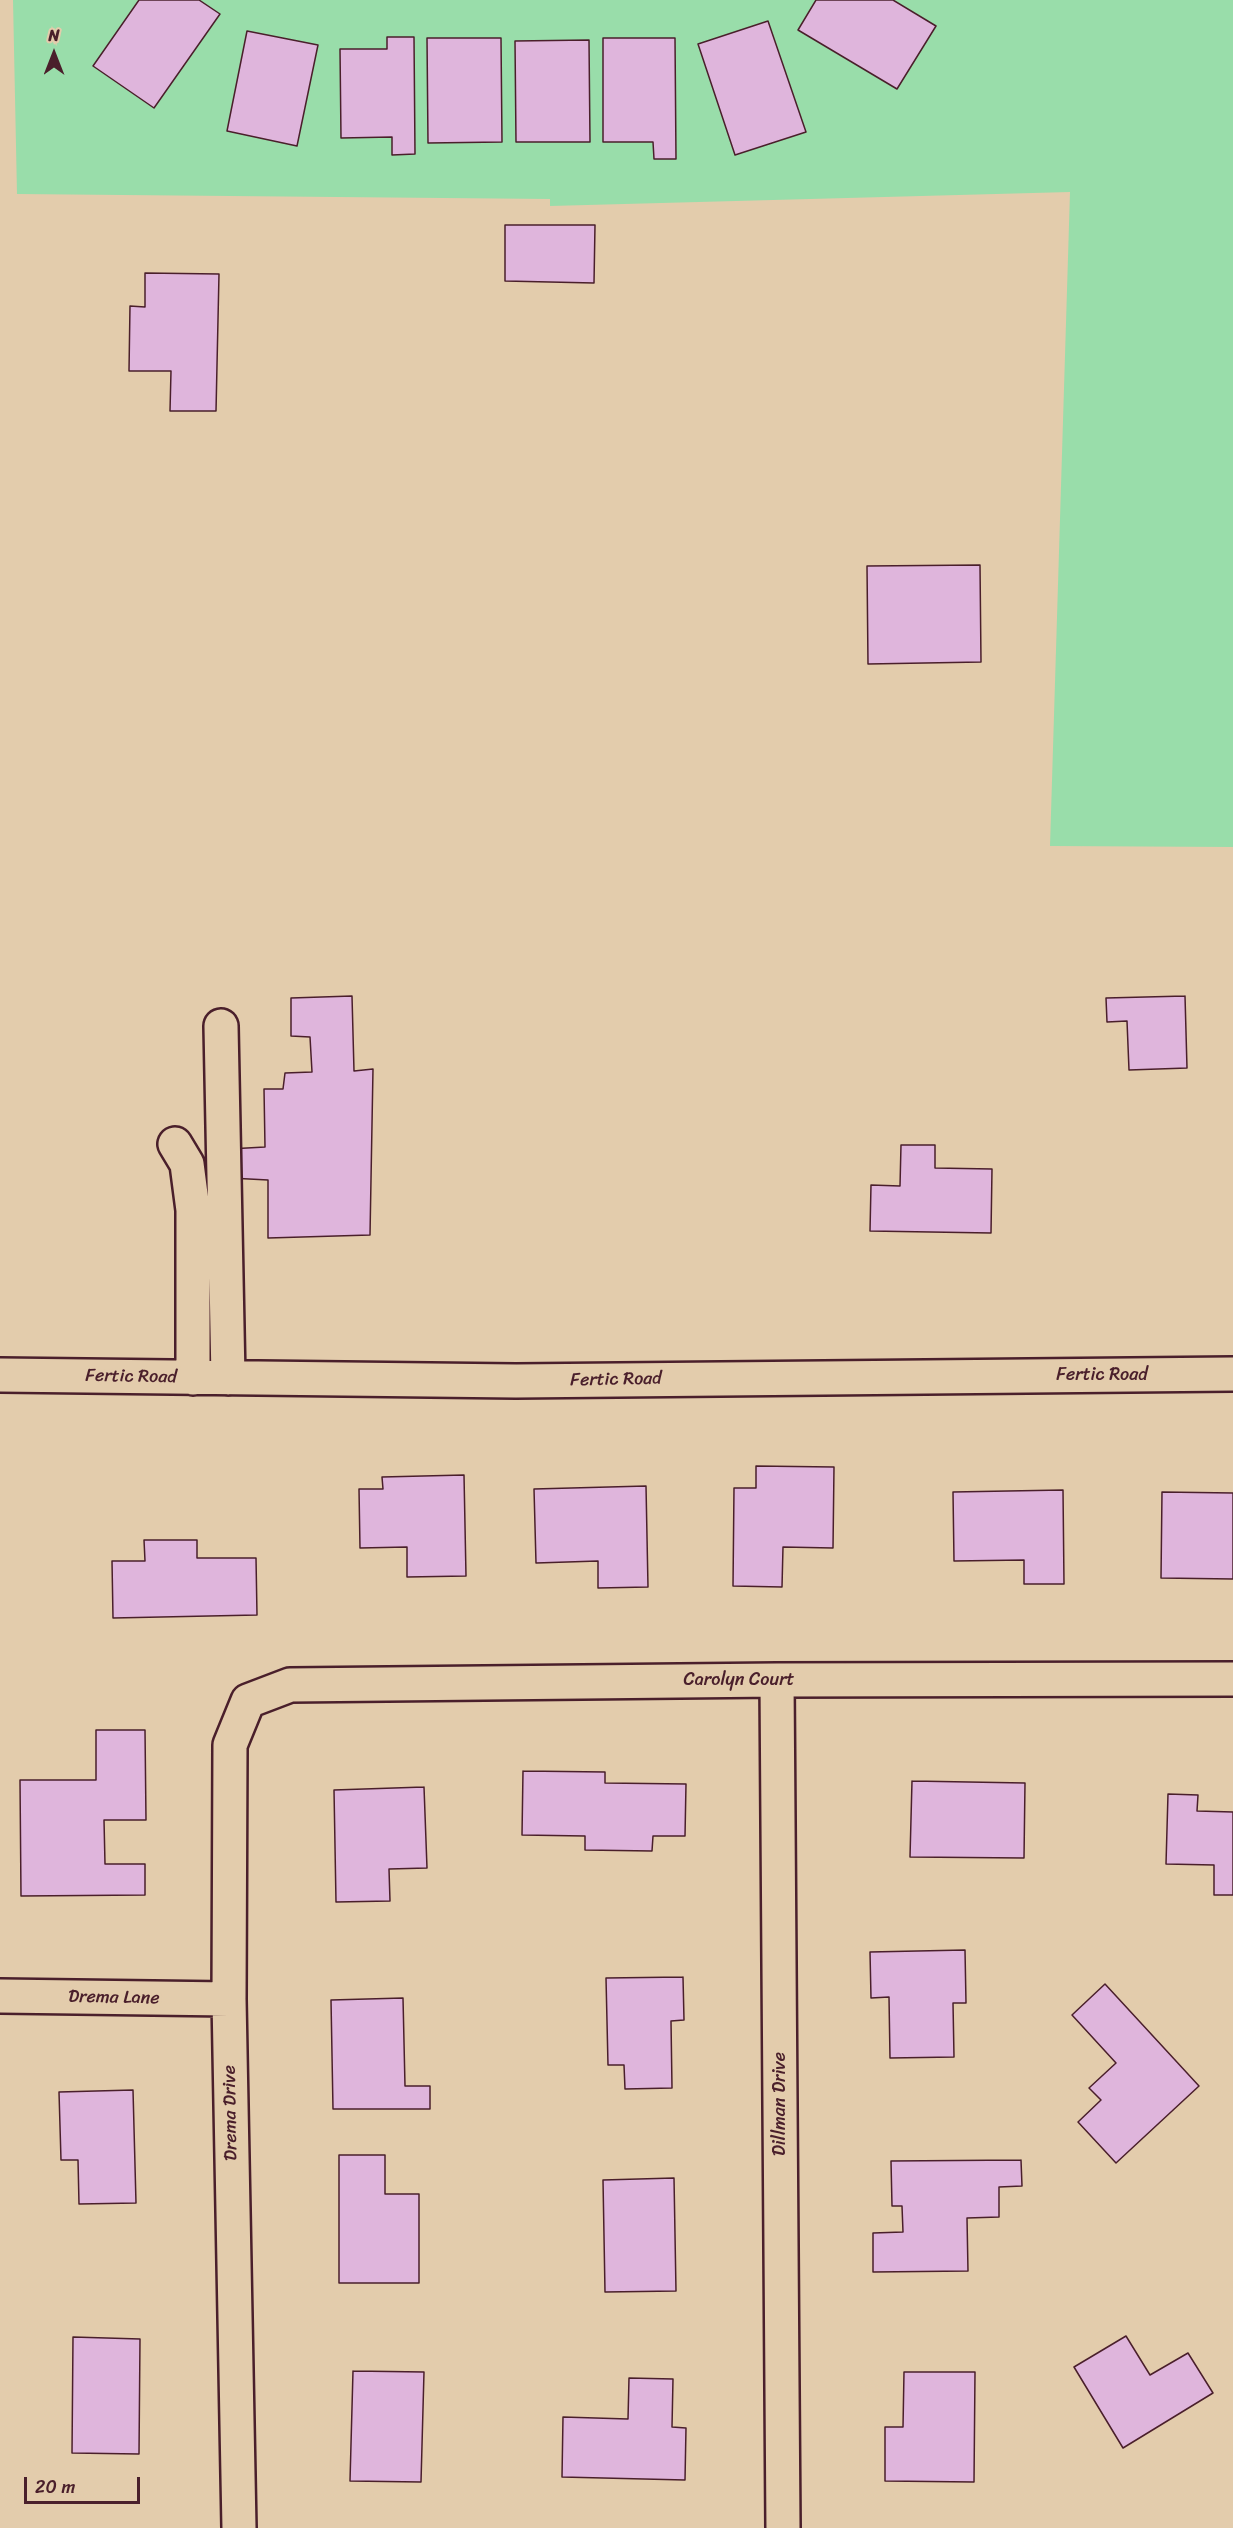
<!DOCTYPE html>
<style>
body{margin:0}
#map{position:relative;width:1233px;height:2528px;overflow:hidden;background:#e3ccac;font-family:Sriracha,sans-serif}
canvas{display:block}
.north{position:absolute;left:24px;top:24px;width:60px;height:60px;-webkit-text-stroke:4px #e3ccac;paint-order:stroke;rotate:0deg;font-size:16px;font-weight:700;line-height:24px;text-align:center;color:#4a1f2b}
.north::after{content:'';display:block;margin:auto;width:21px;height:27px;background:#4a1f2b;clip-path:polygon(50% 0,100% 100%,50% 72%,0 100%)}
.scale{position:absolute;left:24px;top:2477px;width:116px;height:27px;box-sizing:border-box;border:3px solid #4a1f2b;border-top:0;padding-left:8px;font-size:18px;line-height:21px;white-space:nowrap;color:#4a1f2b;-webkit-text-stroke:4px #e3ccac;paint-order:stroke}
</style>
<div id="map">
<canvas width="1233" height="2528"></canvas>
<div class="north">N</div>
<div class="scale">20 m</div>
</div>
<script>
const ctx = document.querySelector('canvas').getContext('2d');
ctx.lineJoin = 'round';
function paint(path, color) {
  ctx.fillStyle = color;
  ctx.fill(path, 'evenodd');
}
function poly(rows) {
  const path = new Path2D();
  for (const r of rows) {
    path.moveTo(r[0], r[1]);
    for (let i = 2; i < r.length; i += 2) path.lineTo(r[i], r[i + 1]);
  }
  return path;
}
function trace(path, color, width, dash) {
  ctx.strokeStyle = color;
  ctx.lineWidth = width;
  ctx.lineCap = dash ? 'butt' : 'round';
  ctx.setLineDash(dash || []);
  ctx.stroke(path);
}
function drawText(font, color, halo, rows, align = 'center') {
  ctx.font = font + ' Sriracha,sans-serif';
  ctx.lineWidth = 6;
  ctx.setLineDash([]);
  ctx.textBaseline = 'middle';
  ctx.strokeStyle = halo;
  ctx.fillStyle = color;
  for (const [text, x, y, turn = 0] of rows) {
    ctx.save();
    ctx.translate(x, y);
    ctx.rotate((+turn || 0) * Math.PI / 180);
    ctx.textAlign = isNaN(turn) ? turn : align;
    if (halo) ctx.strokeText(text, 0, 0);
    ctx.fillText(text, 0, 0);
    ctx.restore();
  }
}
paint(poly([
 [13,0,1233,0,1233,847,1050,846,1070,192,550,206,550,199,17,194]
]), '#9da');
const building = poly([
 [139,0,199,0,220,14,154,108,93,66,139,0],
 [816,0,893,0,936,26,897,89,798,30,816,0],
 [768,21,806,132,735,155,698,44,768,21],
 [247,31,318,45,297,146,227,131,247,31],
 [387,37,414,37,415,154,392,155,392,137,341,138,340,49,387,49,387,37],
 [427,38,501,38,502,142,428,143,427,38],
 [603,38,675,38,676,159,654,159,653,142,603,142,603,38],
 [589,40,590,142,516,142,515,41,589,40],
 [505,225,595,225,594,283,505,281,505,225],
 [145,273,219,274,216,411,170,411,171,371,129,371,130,306,145,307,145,273],
 [980,565,981,662,868,664,867,566,980,565],
 [352,996,354,1071,373,1069,370,1235,268,1238,268,1180,230,1178,229,1149,265,1147,264,1089,283,1089,285,1073,312,1072,310,1037,291,1036,291,998,352,996],
 [1185,996,1187,1068,1129,1070,1127,1021,1107,1022,1106,998,1185,996],
 [901,1145,935,1145,935,1168,992,1169,991,1233,870,1231,871,1185,900,1186,901,1145],
 [756,1466,834,1467,833,1548,783,1547,782,1587,733,1586,734,1488,756,1488,756,1466],
 [464,1475,466,1576,407,1577,407,1547,360,1548,359,1489,383,1489,382,1477,464,1475],
 [646,1486,648,1587,598,1588,598,1561,536,1563,534,1489,646,1486],
 [1063,1490,1064,1584,1024,1584,1024,1560,954,1561,953,1492,1063,1490],
 [1162,1492,1233,1493,1233,1579,1161,1578,1162,1492],
 [144,1540,197,1540,197,1558,256,1558,257,1615,113,1618,112,1561,145,1561,144,1540],
 [96,1730,145,1730,146,1820,104,1820,105,1864,145,1864,145,1895,21,1896,20,1780,96,1780,96,1730],
 [523,1771,605,1772,605,1783,686,1784,685,1836,653,1836,652,1851,585,1850,585,1836,522,1835,523,1771],
 [912,1781,1025,1783,1024,1858,910,1857,912,1781],
 [424,1787,427,1868,389,1869,390,1901,336,1902,334,1790,424,1787],
 [1168,1794,1198,1795,1197,1811,1233,1812,1233,1895,1214,1895,1214,1865,1166,1864,1168,1794],
 [965,1950,966,2003,953,2003,954,2057,890,2058,889,1997,871,1998,870,1952,965,1950],
 [683,1977,684,2020,671,2021,672,2088,625,2089,624,2065,608,2065,606,1978,683,1977],
 [1105,1984,1199,2086,1116,2163,1078,2122,1101,2100,1089,2088,1116,2063,1072,2015,1105,1984],
 [403,1998,405,2086,430,2086,430,2109,333,2109,331,2000,403,1998],
 [133,2090,136,2203,79,2204,78,2160,61,2160,59,2092,133,2090],
 [339,2155,385,2155,385,2194,419,2194,419,2283,339,2283,339,2155],
 [1021,2160,1022,2186,999,2187,999,2217,967,2218,968,2271,873,2272,873,2233,903,2232,902,2206,892,2206,891,2161,1021,2160],
 [674,2178,676,2291,605,2292,603,2180,674,2178],
 [1126,2336,1150,2375,1188,2353,1213,2393,1123,2448,1074,2367,1126,2336],
 [73,2337,140,2339,139,2454,72,2453,73,2337],
 [353,2371,424,2372,421,2482,350,2481,353,2371],
 [904,2372,975,2372,974,2482,885,2481,885,2427,903,2427,904,2372],
 [629,2378,673,2379,672,2427,686,2428,685,2480,562,2477,563,2417,628,2419,629,2378]
]);
paint(building, '#dfb5dc');
trace(building, '#4a1f2b', 1.5);
const minor = poly([
 [221,1026,228,1378],
 [175,1144,187,1164,193,1210,193,1378],
 [0,1375,516,1381,1233,1374],
 [777,1680,783,2528],
 [0,1996,229,1999],
 [239,2528,229,1999,230,1745,248,1701,290,1685,777,1680,1233,1679]
]);
trace(minor, '#4a1f2b', 38);
trace(minor, '#e3ccac', 33);
drawText('18px', '#4a1f2b', '#e3ccac', [
 ["Fertic Road",1102,1375],
 ["Fertic Road",131,1377,1],
 ["Fertic Road",616,1380,-1],
 ["Carolyn Court",739,1680],
 ["Drema Lane",114,1998,1],
 ["Dillman Drive",780,2104,-90],
 ["Drema Drive",231,2113,-91]
]);
</script>
